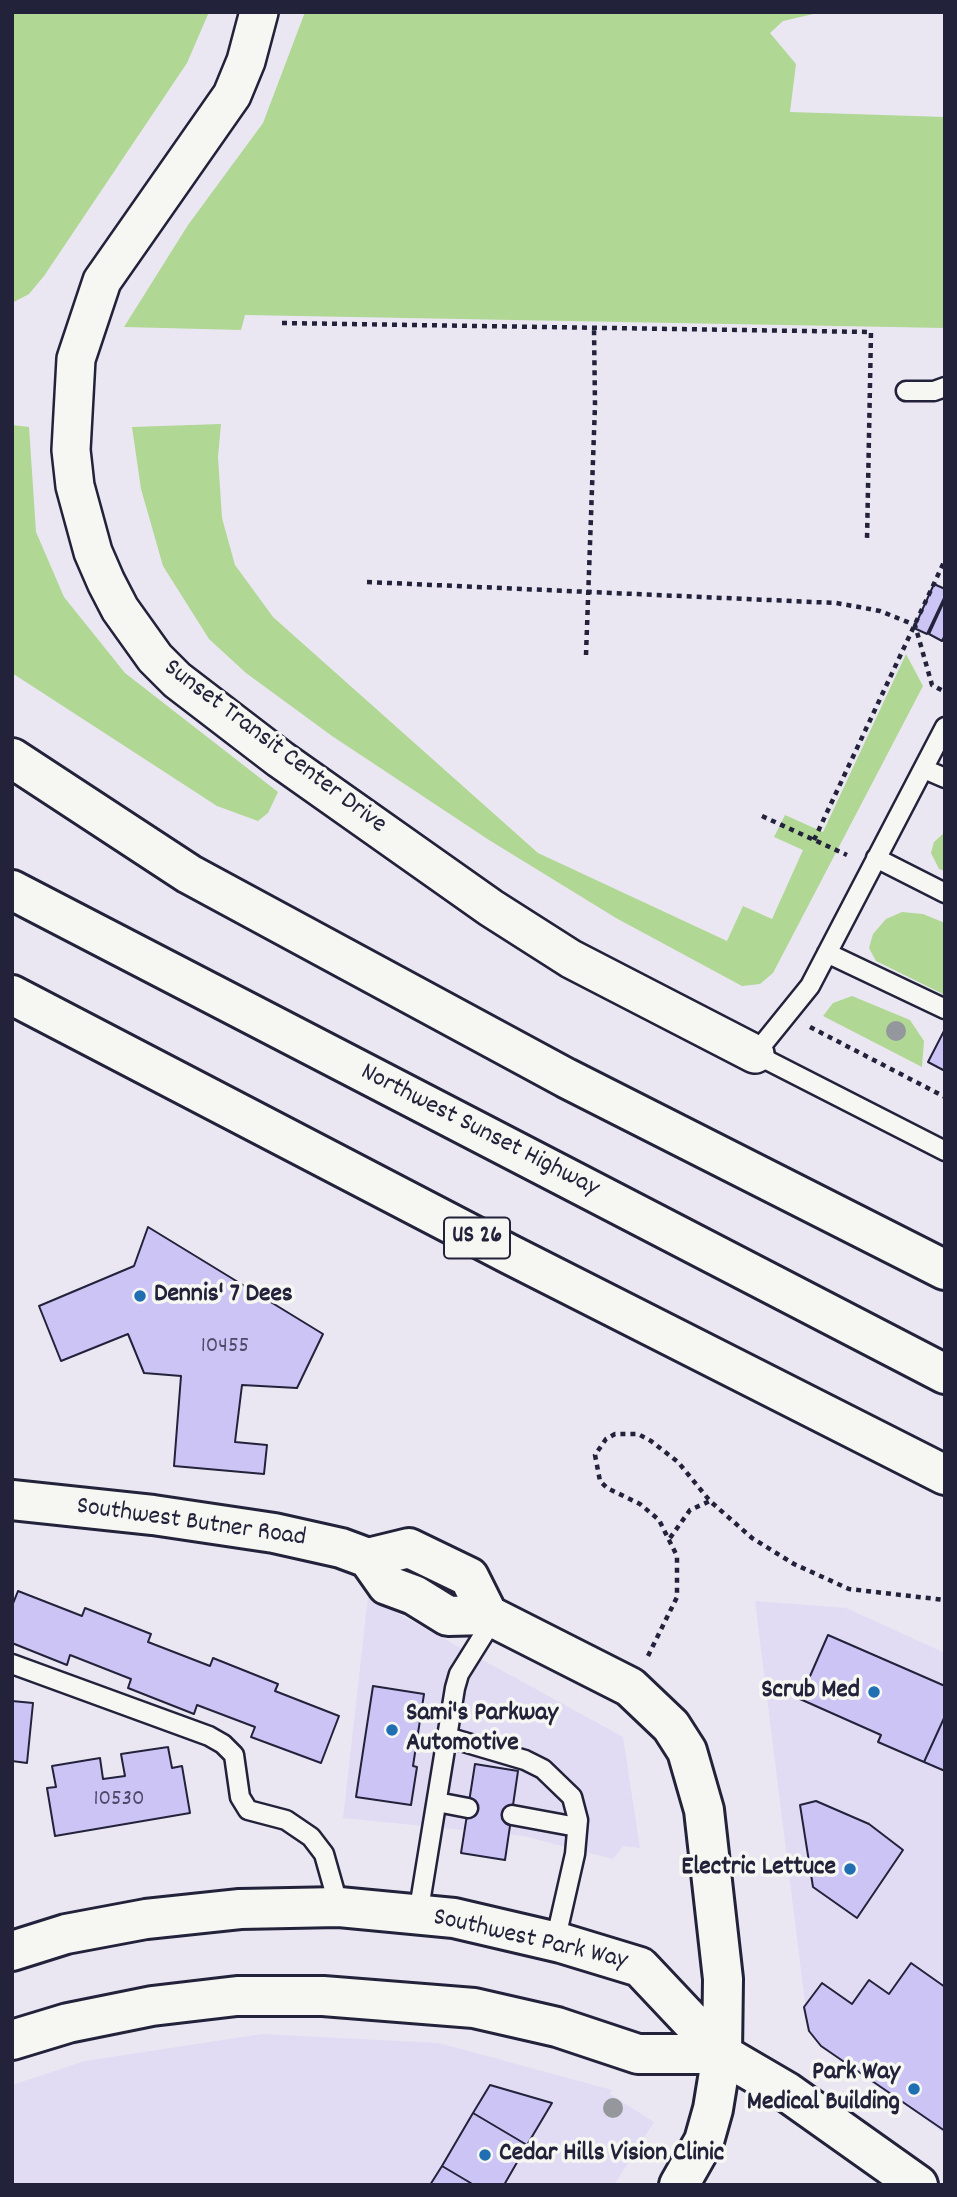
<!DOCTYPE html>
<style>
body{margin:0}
#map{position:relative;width:957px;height:2197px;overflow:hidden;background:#eae7f3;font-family:Dekko,sans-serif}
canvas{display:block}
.frame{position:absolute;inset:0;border:14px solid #22223b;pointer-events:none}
</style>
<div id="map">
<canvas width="957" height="2197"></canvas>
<div class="frame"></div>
</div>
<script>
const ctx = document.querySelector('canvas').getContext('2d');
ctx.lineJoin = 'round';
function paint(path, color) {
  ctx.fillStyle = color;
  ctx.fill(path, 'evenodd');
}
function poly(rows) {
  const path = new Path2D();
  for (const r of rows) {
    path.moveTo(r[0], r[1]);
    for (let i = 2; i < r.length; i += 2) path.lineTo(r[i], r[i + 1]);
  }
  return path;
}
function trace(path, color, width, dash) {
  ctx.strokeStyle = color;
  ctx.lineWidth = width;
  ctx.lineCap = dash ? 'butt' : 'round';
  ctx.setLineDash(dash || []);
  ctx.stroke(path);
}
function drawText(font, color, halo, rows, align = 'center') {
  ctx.font = font + ' Dekko,sans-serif';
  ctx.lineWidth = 7;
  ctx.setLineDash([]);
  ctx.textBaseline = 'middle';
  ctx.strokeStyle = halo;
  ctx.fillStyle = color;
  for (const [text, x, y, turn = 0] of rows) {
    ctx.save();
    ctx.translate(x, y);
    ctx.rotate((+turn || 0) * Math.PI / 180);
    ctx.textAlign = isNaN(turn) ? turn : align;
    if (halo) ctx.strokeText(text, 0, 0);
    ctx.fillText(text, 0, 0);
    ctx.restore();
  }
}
paint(poly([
 [368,1597,623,1737,640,1848,623,1846,613,1859,523,1836,343,1818],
 [755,1601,846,1608,945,1653,945,2134,821,2043,807,2019],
 [262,2034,439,2043,612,2090,610,2094,654,2122,614,2185,12,2185,12,2085,85,2061]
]), '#e1dcf4');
paint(poly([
 [12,12,209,12,187,63,44,276,29,294,12,303],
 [305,12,822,12,783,21,770,33,796,64,790,112,945,117,945,328,245,315,241,330,124,327,188,225,263,123],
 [221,424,218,457,222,518,235,565,273,617,538,853,727,941,743,906,772,919,803,850,774,837,785,815,823,832,906,654,923,686,773,973,760,984,742,986,616,918,489,840,332,736,246,673,209,639,163,566,141,489,132,427],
 [12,425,29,427,36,532,64,597,125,673,278,792,268,813,258,821,217,806,12,673],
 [945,832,945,871,939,869,931,853,934,842],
 [902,912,923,914,945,923,945,995,876,961,869,948,873,934,886,919],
 [852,996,910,1020,924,1041,922,1067,823,1016,833,1003]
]), '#b0d793');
const building = poly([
 [934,584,945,589,945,596,927,634,914,628,934,584],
 [945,599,945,635,942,641,929,634,945,599],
 [945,1029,945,1071,928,1062,945,1029],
 [148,1227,323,1334,297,1388,242,1385,235,1442,267,1445,264,1474,174,1466,181,1376,144,1373,128,1334,61,1361,39,1306,134,1266,148,1227],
 [18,1591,82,1616,85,1608,151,1634,148,1642,210,1666,213,1658,278,1684,275,1691,339,1716,321,1763,251,1737,255,1727,197,1705,194,1714,128,1688,131,1679,70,1655,67,1665,12,1643,12,1606,18,1591],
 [828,1635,945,1686,945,1716,924,1762,878,1742,881,1735,800,1699,828,1635],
 [373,1686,424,1694,413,1766,417,1767,411,1805,356,1797,373,1686],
 [12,1701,33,1703,27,1763,12,1761,12,1701],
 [945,1716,945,1771,924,1762,945,1716],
 [168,1747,172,1768,182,1766,190,1813,55,1836,47,1788,56,1787,52,1766,100,1758,103,1779,125,1776,121,1754,168,1747],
 [475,1764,518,1771,505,1860,461,1853,475,1764],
 [816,1801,869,1824,903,1850,857,1918,813,1887,800,1805,816,1801],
 [911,1963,945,1987,945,2131,821,2046,809,2031,804,2007,822,1983,852,2004,869,1980,889,1994,911,1963],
 [490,2085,552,2103,527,2145,473,2113,490,2085],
 [473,2113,527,2145,504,2185,474,2185,442,2166,473,2113],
 [442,2166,474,2185,430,2185,442,2166]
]);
paint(building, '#cdc4f6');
trace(building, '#22223b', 2);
const lane = poly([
 [906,391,934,391,945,387],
 [945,727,810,986,755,1054,945,1151],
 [924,769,945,778],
 [876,858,945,893],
 [827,953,945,1009],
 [12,1664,209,1736,223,1744,234,1755,240,1797,248,1810,286,1820,311,1837,324,1854,339,1907],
 [447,1737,525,1760,543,1769,572,1797,578,1820,575,1854,555,1942],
 [437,1802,468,1808],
 [512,1815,577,1827],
 [418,1915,455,1688,459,1674,494,1618]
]);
const street = poly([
 [259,12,246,61,232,95,102,281,76,359,71,450,75,486,93,552,106,582,120,609,155,658,177,680,280,759,491,908,571,959,755,1054]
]);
const secondary = poly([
 [12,1500,153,1515,274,1533,341,1548,368,1558,409,1548,469,1577,488,1615],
 [368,1558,387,1585,414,1595,448,1616,488,1615,630,1687,671,1726,687,1751,704,1810,723,1979,722,2054,713,2109,704,2141,679,2185],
 [12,1951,66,1934,146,1919,240,1909,339,1907,454,1918,561,1943,640,1967,722,2054,787,2092,918,2185],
 [12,2040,68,2023,152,2006,237,1996,323,1996,474,2008,557,2027,638,2054,722,2054]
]);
const highway = poly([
 [12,758,189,874,566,1078,945,1270],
 [12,890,945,1374],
 [12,995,509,1254,945,1475]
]);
trace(lane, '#22223b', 23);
trace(street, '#22223b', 42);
trace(secondary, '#22223b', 44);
trace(highway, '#22223b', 44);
trace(poly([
 [282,323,871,332,867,540],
 [367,582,836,603,859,607,880,611,915,625,932,685,945,692],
 [586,655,595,405,594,328],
 [762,816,847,855],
 [814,840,945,560],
 [810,1027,945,1097],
 [670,1538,690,1510,710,1501],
 [648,1656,677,1597,677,1556,659,1520,640,1504,607,1488,600,1481,595,1455,606,1439,615,1434,638,1434,651,1441,678,1462,710,1501,752,1538,794,1564,849,1589,945,1600]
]), '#22223b', 4.5, [5, 5]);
trace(lane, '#f6f6f2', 18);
trace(street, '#f6f6f2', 37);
trace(secondary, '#f6f6f2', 38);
trace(highway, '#f6f6f2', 38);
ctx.fillStyle = '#94989c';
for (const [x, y] of [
 [896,1031],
 [613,2108]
]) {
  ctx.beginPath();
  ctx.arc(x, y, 10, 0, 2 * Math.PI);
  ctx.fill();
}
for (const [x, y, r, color] of [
 [140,1296,7,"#1f6fb2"],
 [874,1692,7,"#1f6fb2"],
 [392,1730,7,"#1f6fb2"],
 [850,1869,7,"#1f6fb2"],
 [914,2089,7,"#1f6fb2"],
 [485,2155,7,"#1f6fb2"]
]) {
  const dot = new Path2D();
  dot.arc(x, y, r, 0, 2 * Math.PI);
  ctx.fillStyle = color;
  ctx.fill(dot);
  trace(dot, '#f6f6f2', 2.5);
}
drawText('23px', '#4d4a6a', null, [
 ["10455",225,1348],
 ["10530",119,1801]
]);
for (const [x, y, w] of [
 [477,1238,66]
]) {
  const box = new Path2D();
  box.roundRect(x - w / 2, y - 20.5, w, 41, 5);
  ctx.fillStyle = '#f6f6f2';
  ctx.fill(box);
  trace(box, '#22223b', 2);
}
drawText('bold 24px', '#22223b', null, [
 ["US 26",477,1238]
]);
drawText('26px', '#22223b', '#f6f6f2', [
 ["Sunset Transit Center Drive",274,748,37],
 ["Northwest Sunset Highway",479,1132,27],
 ["Southwest Butner Road",191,1524,8],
 ["Southwest Park Way",530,1941,13]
]);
drawText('bold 26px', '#22223b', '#f6f6f2', [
 ["Dennis' 7 Dees",154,1296],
 ["Scrub Med",860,1692,"right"],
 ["Sami's Parkway",406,1715],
 ["Automotive",406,1745],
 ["Electric Lettuce",836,1869,"right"],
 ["Park Way",900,2074,"right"],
 ["Medical Building",900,2104,"right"],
 ["Cedar Hills Vision Clinic",499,2155]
], 'left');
</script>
